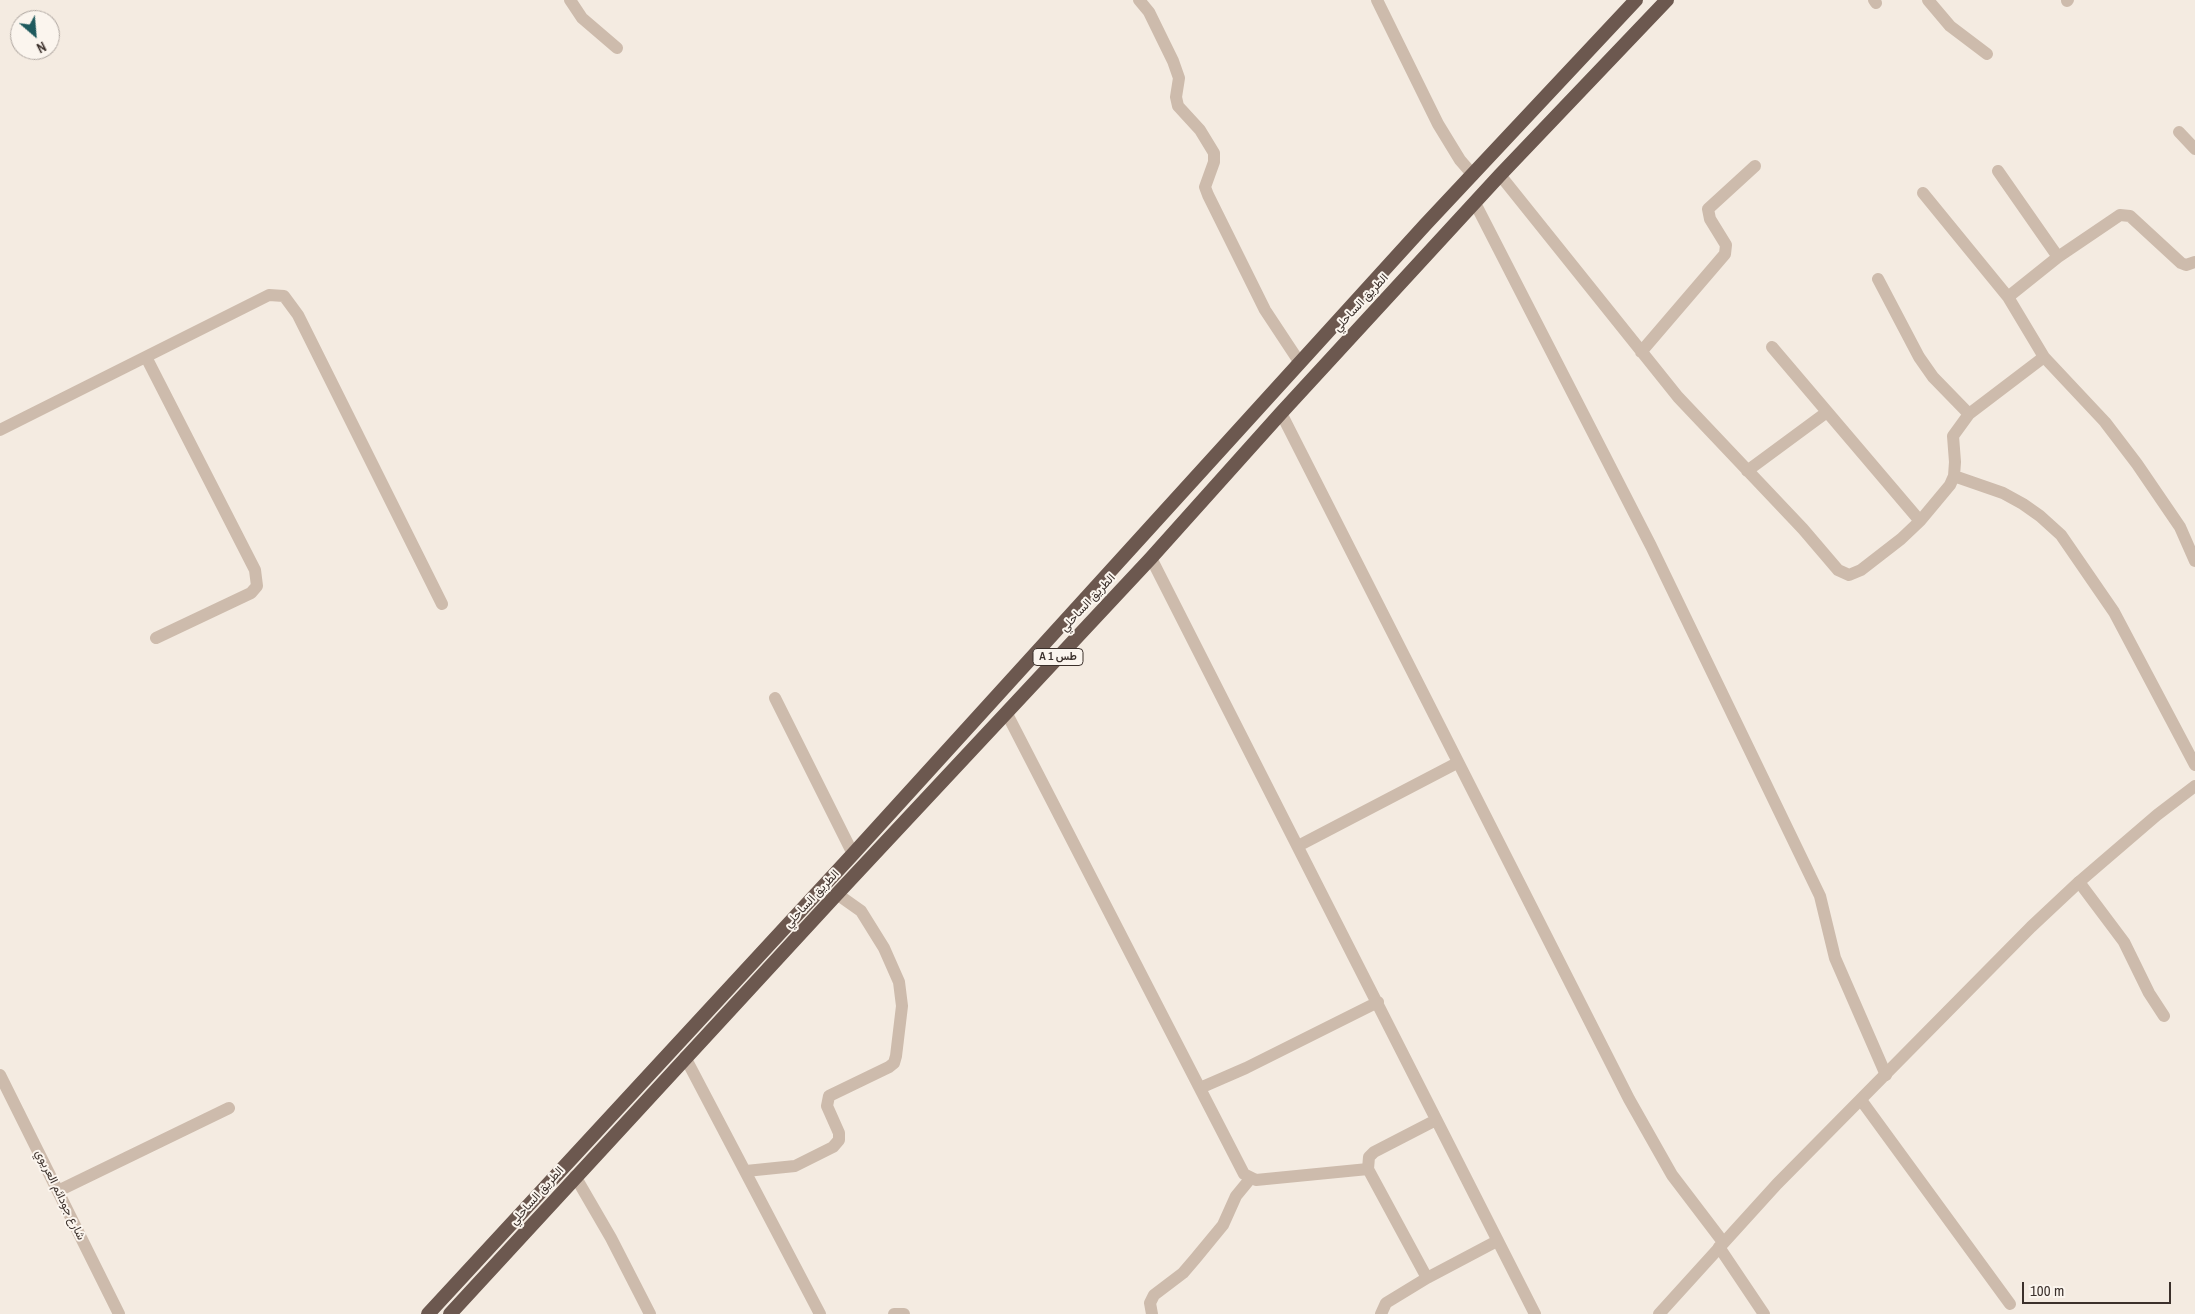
<!DOCTYPE html>
<meta charset="utf-8">
<style>
body{margin:0}
#map{position:relative;width:2195px;height:1314px;overflow:hidden;background:#f4ebe1;font-family:"Archivo Narrow",sans-serif}
canvas{display:block}
.north{position:absolute;left:10px;top:10px;width:50px;height:50px;box-sizing:border-box;background:#fbf5ee;border:1px solid #aea6a0;border-radius:50%;rotate:153deg;font-size:14px;font-weight:700;line-height:20px;text-align:center;color:#3b302b}
.north::after{content:'';display:block;margin:auto;width:18px;height:22px;background:#1f5a5e;clip-path:polygon(50% 0,100% 100%,50% 72%,0 100%)}
.scale{position:absolute;left:2022px;top:1282px;width:149px;height:22px;box-sizing:border-box;border:2px solid #3b302b;border-top:0;padding-left:6px;font-size:15px;line-height:18px;white-space:nowrap;color:#3b302b;-webkit-text-stroke:4px #fbf5ee;paint-order:stroke}
</style>
<div id="map">
<canvas width="2195" height="1314"></canvas>
<div class="north">N</div>
<div class="scale">100 m</div>
</div>
<script>
const ctx = document.querySelector('canvas').getContext('2d');
ctx.lineJoin = 'round';
function poly(rows) {
  const path = new Path2D();
  for (const r of rows) {
    path.moveTo(r[0], r[1]);
    for (let i = 2; i < r.length; i += 2) path.lineTo(r[i], r[i + 1]);
  }
  return path;
}
function trace(path, color, width, dash) {
  ctx.strokeStyle = color;
  ctx.lineWidth = width;
  ctx.lineCap = dash ? 'butt' : 'round';
  ctx.setLineDash(dash || []);
  ctx.stroke(path);
}
function drawText(font, color, halo, rows, align = 'center') {
  ctx.font = font + ' "Archivo Narrow",Vazirmatn,sans-serif';
  ctx.lineWidth = 4;
  ctx.setLineDash([]);
  ctx.textBaseline = 'middle';
  ctx.strokeStyle = halo;
  ctx.fillStyle = color;
  for (const [text, x, y, turn = 0] of rows) {
    ctx.save();
    ctx.translate(x, y);
    ctx.rotate((+turn || 0) * Math.PI / 180);
    ctx.textAlign = isNaN(turn) ? turn : align;
    if (halo) ctx.strokeText(text, 0, 0);
    ctx.fillText(text, 0, 0);
    ctx.restore();
  }
}
trace(poly([
 [570,0,582,18,617,48],
 [1139,0,1149,12,1173,61,1179,78,1176,97,1178,106,1200,130,1214,153,1214,162,1205,187,1208,195,1265,310,1300,363],
 [1377,0,1438,124,1460,160,1473,175],
 [1874,0,1876,3],
 [1928,0,1950,26,1987,54],
 [2067,1,2068,0],
 [2179,132,2195,149],
 [1998,171,2058,257],
 [1500,175,1678,397,1803,529,1838,570,1849,575,1861,570,1901,539,1920,521,1950,485,1954,476,1955,462,1953,436,1969,414,2044,357],
 [1923,193,2008,297],
 [1475,203,1651,546,1820,896,1835,958,1886,1075],
 [2195,262,2186,265,2181,263,2130,216,2120,215,2058,257,2008,297,2044,357,2105,422,2137,464,2180,527,2195,561],
 [1878,279,1919,357,1933,377,1969,414],
 [1772,347,1920,521],
 [1641,352,1725,254,1726,245,1710,219,1708,209,1755,166],
 [146,357,255,570,257,586,251,593,156,638],
 [1281,413,1629,1099,1672,1175,1723,1242],
 [0,430,269,295,284,296,298,315,442,604],
 [1747,471,1827,412],
 [1954,476,2003,493,2023,504,2040,516,2061,535,2114,612,2195,765],
 [1151,558,1535,1314],
 [775,698,853,854],
 [1006,712,1244,1174,1256,1180,1368,1169],
 [1298,846,1457,763],
 [2079,882,2124,942,2149,993,2164,1016],
 [685,1057,820,1314],
 [0,1075,119,1314],
 [1200,1088,1246,1068,1378,1002],
 [1861,1100,2010,1304],
 [746,1171,795,1166,833,1147,839,1140,839,1133,827,1106,829,1096,889,1067,894,1063,896,1056,902,1006,899,982,884,948,861,911,837,894],
 [575,1176,611,1238,650,1314],
 [58,1191,229,1108],
 [1719,1247,1764,1314],
 [1427,1278,1368,1169,1369,1157,1374,1152,1436,1120],
 [894,1314,904,1314],
 [1152,1314,1150,1303,1154,1295,1183,1273,1195,1259,1223,1225,1236,1196,1250,1179],
 [1381,1314,1386,1303,1427,1278,1497,1241]
]), '#cdbbac', 12);
trace(poly([
 [1659,1314,1777,1184,2031,927,2079,882,2157,815,2195,786]
]), '#cdbbac', 12);
trace(poly([
 [428,1314,853,854,1425,225,1636,0],
 [450,1314,837,894,1151,558,1281,413,1500,175,1667,0]
]), '#6c584f', 14);
for (const [x, y, w] of [
 [1058,657,50]
]) {
  const box = new Path2D();
  box.roundRect(x - w / 2, y - 8.5, w, 17, 4);
  ctx.fillStyle = '#fbf5ee';
  ctx.fill(box);
  trace(box, '#3b302b', 1);
}
drawText('bold 11px', '#3b302b', null, [
 ["A 1 طس",1058,657]
]);
drawText('12px', '#3b302b', '#fbf5ee', [
 ["الطريق الساحلي",1361,303,-47],
 ["الطريق الساحلي",1088,603,-47],
 ["الطريق الساحلي",812,899,-47],
 ["شارع جودائم العريوي",60,1195,64],
 ["الطريق الساحلي",537,1196,-48]
]);
</script>
